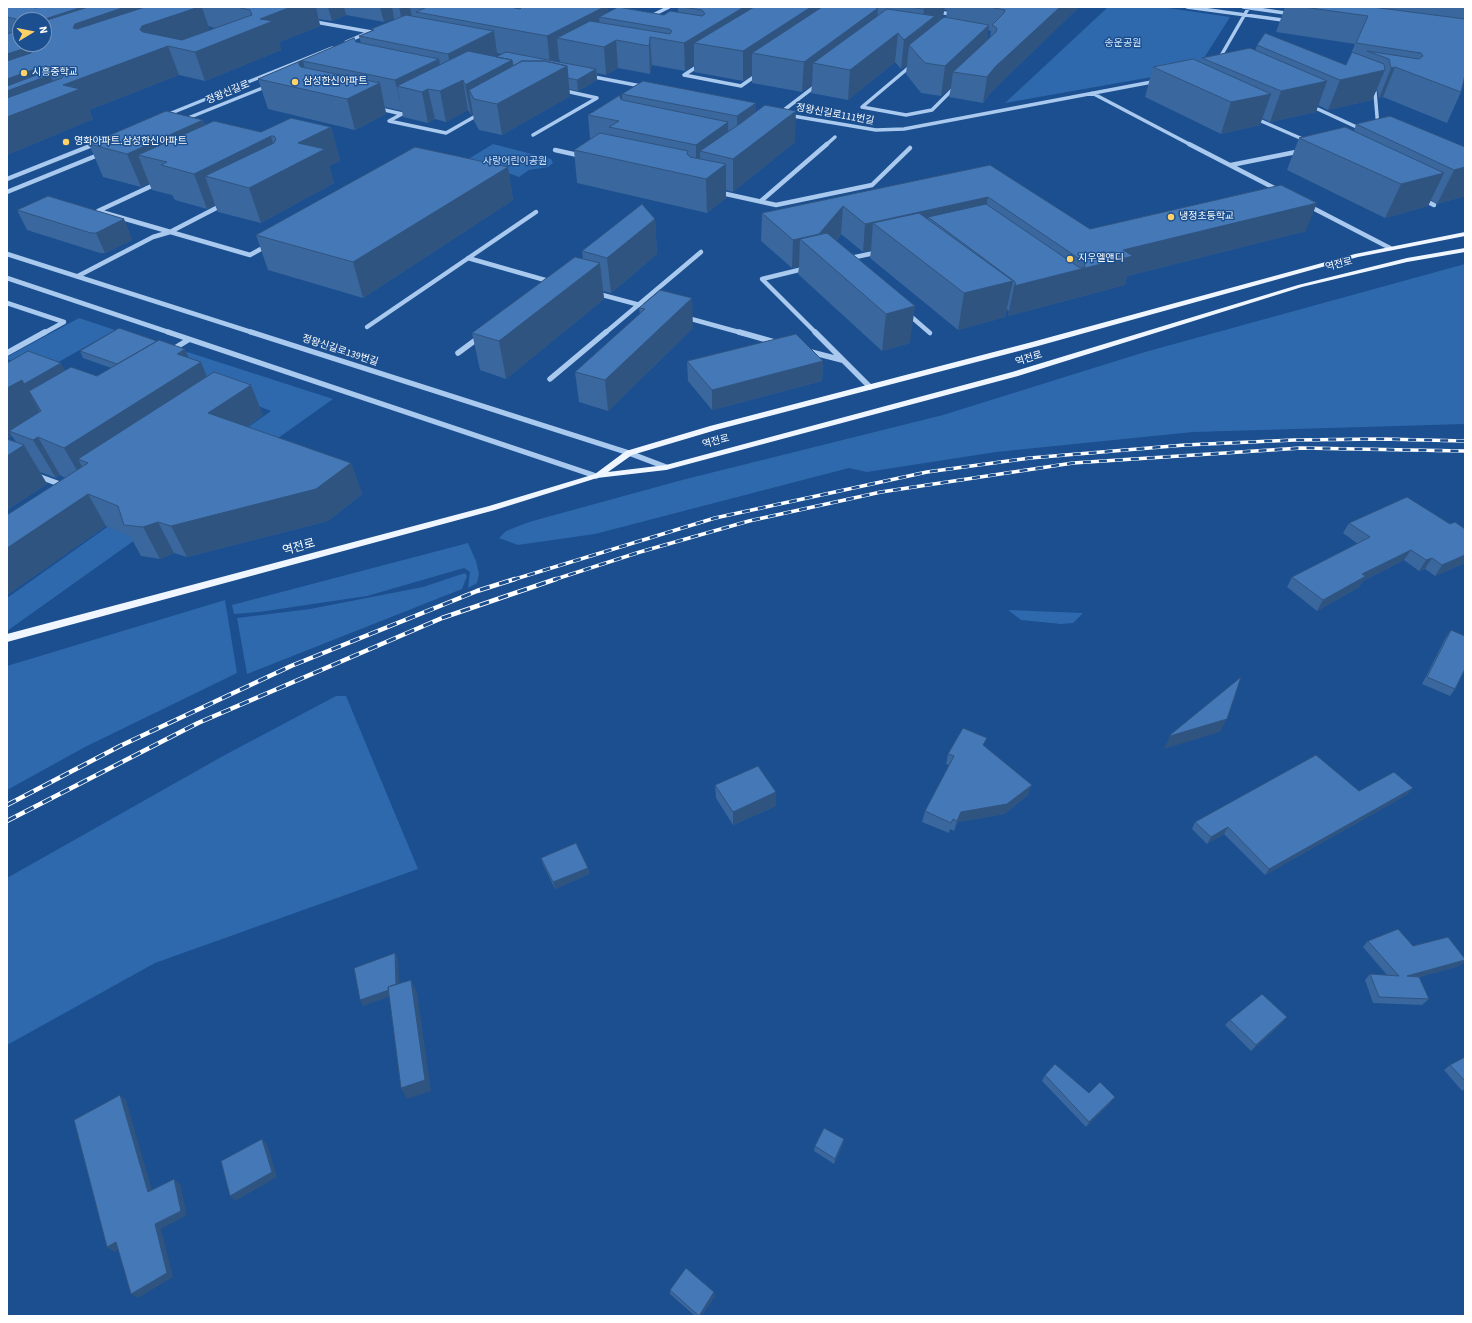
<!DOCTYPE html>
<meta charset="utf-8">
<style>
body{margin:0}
#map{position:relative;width:1472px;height:1323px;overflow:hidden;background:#1b4f8f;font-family:"Source Sans 3",sans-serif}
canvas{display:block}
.frame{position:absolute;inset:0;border:8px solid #fff;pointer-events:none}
.north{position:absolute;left:12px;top:12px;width:40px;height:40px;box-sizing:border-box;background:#1b4f8f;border:1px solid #7695bc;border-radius:50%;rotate:80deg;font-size:11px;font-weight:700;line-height:16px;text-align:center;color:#fff}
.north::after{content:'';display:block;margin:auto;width:14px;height:18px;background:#ffd166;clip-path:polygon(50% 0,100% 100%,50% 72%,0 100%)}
</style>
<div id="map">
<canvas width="1472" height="1323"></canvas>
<div class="frame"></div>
<div class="north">N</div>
</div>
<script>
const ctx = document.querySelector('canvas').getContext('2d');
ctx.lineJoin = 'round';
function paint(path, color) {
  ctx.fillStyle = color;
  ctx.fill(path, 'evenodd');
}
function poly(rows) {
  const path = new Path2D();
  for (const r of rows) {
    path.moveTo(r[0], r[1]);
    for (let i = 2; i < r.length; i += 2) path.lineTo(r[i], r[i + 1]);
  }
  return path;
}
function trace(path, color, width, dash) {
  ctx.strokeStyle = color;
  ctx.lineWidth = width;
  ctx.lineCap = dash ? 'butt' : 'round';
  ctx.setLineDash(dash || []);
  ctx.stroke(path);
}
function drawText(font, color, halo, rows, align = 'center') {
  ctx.font = font + ' "Source Sans 3","Noto Sans KR",sans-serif';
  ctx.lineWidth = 3;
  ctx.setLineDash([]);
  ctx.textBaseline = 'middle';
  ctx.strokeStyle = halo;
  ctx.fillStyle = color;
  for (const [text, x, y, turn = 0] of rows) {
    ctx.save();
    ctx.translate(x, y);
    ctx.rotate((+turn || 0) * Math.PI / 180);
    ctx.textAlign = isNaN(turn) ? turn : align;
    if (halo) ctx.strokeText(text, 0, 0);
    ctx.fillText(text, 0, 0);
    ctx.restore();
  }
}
paint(poly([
 [1108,7,1161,7,1230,17,1197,69,1005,103],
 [493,144,551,159,553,163,548,167,529,170,519,177,497,169,500,162,472,163,470,158],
 [1465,264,1465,424,1193,432,996,452,867,472,849,468,595,534,518,545,499,538,506,531,529,522,682,480,943,415,1145,352],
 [79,318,115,330,41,372,7,359,7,357],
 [178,349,333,399,7,631,7,598,271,411,151,365],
 [468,543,476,561,479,574,477,583,468,588,470,572,464,568,367,596,259,612,234,614,232,605],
 [465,573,467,576,462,589,247,674,237,618,310,609,423,587],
 [225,600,237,673,85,747,7,790,7,666],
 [1008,610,1083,613,1073,623,1061,624,1021,620],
 [336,696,346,696,418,869,155,963,7,1045,7,878,223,756]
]), '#2e69ad');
trace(poly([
 [918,7,923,10,951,14],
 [1187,7,1290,21],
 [1243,7,1292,14],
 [649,17,669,7],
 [310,21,377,33],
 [346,42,367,33],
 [1218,61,1249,7],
 [701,64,684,75,741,86,758,74],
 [913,64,862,107,906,115,932,110,956,86],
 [589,76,646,87],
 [1369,89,1375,92,1378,128],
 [1092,93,1191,145],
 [1309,105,1363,130],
 [376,108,402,114],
 [411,109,389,121,446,133,481,113],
 [780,113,818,84],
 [787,115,876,130,904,129,1157,81],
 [164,116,332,48],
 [1252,117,1307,141],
 [183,120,270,85],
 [533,135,597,98,561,90],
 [92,145,99,142],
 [826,145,835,137]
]), '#a9c9ee', 3.5);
trace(poly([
 [1189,144,1280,191],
 [555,150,582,156],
 [1231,165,1301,151],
 [7,179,95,144],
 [158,183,98,211,250,255,268,245],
 [7,192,103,153],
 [717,192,776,205,872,185,910,148],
 [1422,199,1434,205],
 [761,201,827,144],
 [1307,205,1390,248],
 [7,254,254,333],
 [468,258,552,282],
 [846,259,879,252],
 [807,268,762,279,816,333],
 [78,276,153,237,170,232,224,204],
 [7,278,171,333],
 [595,293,651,308],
 [7,303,64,322,44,333],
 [907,313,930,333],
 [684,317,742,333],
 [367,327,536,212],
 [605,333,701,252]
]), '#a9c9ee', 4.5);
trace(poly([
 [168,332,596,476],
 [251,332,629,453,666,467],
 [739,332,778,343],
 [815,332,870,387],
 [170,351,188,340],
 [807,351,842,360],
 [7,353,45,332],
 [458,353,481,336],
 [550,379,606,332],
 [35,475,65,486]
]), '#a9c9ee', 5.5);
paint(poly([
 [1465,232,1465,236,1358,257,1038,346,716,430,632,455,608,472,666,465,1012,372,1298,285,1407,258,1465,248,1465,252,1407,262,1302,287,1018,376,666,470,597,478,495,510,7,642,7,634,489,506,595,474,626,451,710,426,1032,342,1355,254,1465,232]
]), '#f0f6ff');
const railFar1 = poly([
 [512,580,715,518,927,472,1030,458,1185,445,1294,440,1382,439,1465,441],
 [553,580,640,552,749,521,881,492,1073,463,1301,448,1465,451]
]);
const rail = poly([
 [7,805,120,746,291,666,477,591,515,579],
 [7,821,198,723,442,618,556,579]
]);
trace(railFar1, '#fff', 3.5);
trace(rail, '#fff', 4.5);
trace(railFar1, '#1b4f8f', 2.5, [8]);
trace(rail, '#1b4f8f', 3, [10]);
paint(poly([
 [7,7,608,7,608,12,664,15,678,13,678,7,1079,7,991,92,983,103,949,97,951,87,941,96,921,93,906,74,907,65,901,69,895,62,848,100,811,93,812,85,802,92,752,83,752,75,743,81,694,72,694,65,685,71,652,65,650,74,618,68,606,75,597,73,597,80,578,91,569,89,570,96,502,135,479,130,474,121,473,114,471,115,468,110,446,122,435,119,428,123,403,117,402,111,385,107,386,114,355,130,268,109,258,79,354,38,356,42,361,43,359,36,371,31,371,29,394,20,394,18,384,22,346,15,332,21,319,19,320,26,279,42,281,50,205,81,179,75,89,110,93,119,7,155],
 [944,10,947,10,946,18,934,25,943,16],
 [20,20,44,20,20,44],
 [208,26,215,28,209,30],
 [988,30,991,31,990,37,987,40],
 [497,53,501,54,497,56],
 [559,59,560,62,555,61],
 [1285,7,1465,7,1465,75,1461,92,1447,123,1383,97,1379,98,1377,89,1372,100,1328,110,1318,105,1316,112,1270,122,1262,118,1260,125,1221,134,1145,97,1153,67,1200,63,1202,58,1255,51,1257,45,1346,65,1355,44,1276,32],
 [622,94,756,111,795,142,733,192,726,190,726,198,707,213,577,183,574,150,590,139,588,115,620,95,621,99,622,100],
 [203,120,205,125,261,132,331,127,340,161,329,166,334,183,261,223,218,212,215,205,207,209,175,200,172,195,152,190,149,183,141,187,103,177,89,144],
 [1356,124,1465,147,1465,196,1437,204,1431,200,1428,206,1385,218,1287,170,1299,138,1354,131],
 [990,165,1090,229,1306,231,1127,276,1125,285,1008,316,1009,312,1007,309,1005,317,958,330,870,258,871,250,863,252,841,234,836,241,910,343,882,351,798,274,799,267,792,268,761,241,762,213],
 [508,167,513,200,363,298,268,270,256,235],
 [17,210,124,219,132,240,105,253,100,253,27,230],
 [655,219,657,254,611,293,603,291,604,299,506,379,480,370,472,333,583,259,582,251],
 [660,290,693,328,608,411,579,402,575,372,640,314,639,308],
 [80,351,189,358,201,362,207,376,263,415,247,427,351,463,362,494,328,521,187,557,174,553,160,559,141,556,130,536,106,526,7,595,7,515,65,478,60,475,56,478,40,472,47,484,7,510,7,363,65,370,97,376,111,368,83,358],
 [12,436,16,442,7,439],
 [687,361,823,361,822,381,712,410,688,381],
 [1349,523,1450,524,1465,529,1465,563,1435,576,1425,569,1419,571,1404,560,1363,581,1359,587,1317,611,1287,587,1292,577,1358,544,1343,533],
 [1451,630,1455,689,1450,696,1422,684,1446,637],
 [985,746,1028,795,1004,814,958,822,954,831,950,829,949,833,922,822,925,811,949,765,946,764,948,754],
 [715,785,776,806,733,825,716,798],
 [1359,791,1408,794,1265,875,1224,834,1207,844,1192,829,1195,822],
 [541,858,588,868,589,874,555,889,543,864],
 [1368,941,1413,946,1465,959,1465,960,1459,966,1419,977,1429,999,1422,1005,1373,1003,1365,980,1370,974,1387,975,1363,947],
 [1230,1020,1282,1023,1251,1051,1225,1025],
 [1465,1057,1465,1089,1462,1091,1444,1070,1450,1065],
 [1045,1075,1111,1102,1086,1127,1042,1081],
 [844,1139,843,1144,834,1164,814,1151,815,1146],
 [670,1290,715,1296,701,1316,695,1316,670,1294]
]), '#3a679d');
paint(poly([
 [31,7,202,7,211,34,168,46,179,75,89,110,93,119,7,155,7,54,29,47,38,68,41,67,45,77,50,75,60,97,63,85,149,53,44,33,44,20,37,20],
 [291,7,316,7,320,26,279,42,281,50,205,81,195,52,260,19],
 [328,7,344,7,346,15,332,21],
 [380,7,392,7,394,18,384,22],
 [399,7,410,7,413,22,403,26],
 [604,7,608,7,609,18,599,17,601,36,557,38,559,59,550,64,547,36],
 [744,7,783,7,694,43,694,65,685,71,684,43],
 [811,7,841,7,752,53,752,75,743,81,743,51],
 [927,7,945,7,943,16,934,25,931,44,909,45,907,65,901,69,904,40,922,27,924,9],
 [1060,7,1079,7,991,92,983,103,987,77,995,67],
 [878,8,876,36,813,63,812,85,802,92,804,62],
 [989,25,985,54,953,72,951,87,941,96,945,66],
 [494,31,498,60,453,84,448,54],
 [898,33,895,62,848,100,850,70],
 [650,37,652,65,650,74,649,46],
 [616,40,618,68,606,75,604,47],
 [439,59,444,88,428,89,435,119,428,123,422,92,397,86,402,111,395,80],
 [512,60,516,89,469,90,473,114,471,115,465,85],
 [303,61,311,91,299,65,299,62],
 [567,66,570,96,502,135,497,104],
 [1395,67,1383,97,1379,98,1391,68],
 [596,69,597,80,578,91,577,80],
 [1385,70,1372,100,1328,110,1340,80],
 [463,80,468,110,446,122,440,91],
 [1327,81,1316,112,1270,122,1281,91],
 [380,83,386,114,355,130,347,99],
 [1271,94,1260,125,1221,134,1231,102],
 [756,103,756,134,737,148,737,116],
 [796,111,795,142,733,192,733,159],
 [203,120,214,152,167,162,138,155,149,183,141,187,127,154],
 [728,122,729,154,700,151,701,175,696,177,696,145],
 [331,127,340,161,329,166,334,183,261,223,249,188,298,143],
 [271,136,281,171,205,176,215,205,207,209,194,174],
 [726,164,726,198,707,213,706,179],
 [508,167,513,200,363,298,353,262],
 [1465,167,1465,196,1437,204,1454,170],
 [1444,173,1428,206,1385,218,1401,184],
 [988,197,983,224,928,217,925,238,873,223,871,250,863,252,865,224],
 [1317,203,1306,231,1127,276,1125,285,1008,316,1014,286,1121,259,1123,250],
 [843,206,841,234,821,258,800,239,799,267,792,268,793,240],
 [124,219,132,240,105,253,96,233],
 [655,219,657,254,611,293,607,258],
 [600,263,604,299,506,379,499,341],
 [1013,281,1005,317,958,330,964,293],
 [692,298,693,328,608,411,605,380],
 [915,306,910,343,882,351,886,314],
 [185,349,193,367,201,362,216,399,88,463,78,459,91,483,86,486,64,448,177,354],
 [823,361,822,381,712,410,712,390],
 [61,363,81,400,41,411,29,391,46,422,24,384],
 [22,380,43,418,9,431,12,436,7,439,7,388],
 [251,385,263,415,221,445,208,413],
 [38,437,60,475,56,478,33,440],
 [24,445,47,484,7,510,7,456],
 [351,463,362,494,328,521,187,557,171,526],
 [88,494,106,526,7,595,7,548],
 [158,522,174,553,160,559,143,527],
 [1411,550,1404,560,1363,581,1359,587,1317,611,1323,600,1362,574],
 [1465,555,1465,563,1435,576,1442,565],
 [1432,558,1425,569,1419,571,1426,560],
 [1227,719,1220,732,1164,749,1170,736],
 [1032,785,1028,795,1004,814,958,822,954,831,957,821,961,812],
 [1413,788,1408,794,1265,875,1269,869],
 [776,792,776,806,733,825,733,812],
 [1228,827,1224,834,1207,844,1211,837],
 [588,868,589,874,555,889,553,882],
 [395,953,398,959,400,993,363,1006,360,1000],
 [1465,960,1459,966,1401,982,1407,976],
 [411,980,417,992,431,1091,407,1099,401,1088],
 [1287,1017,1282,1023,1251,1051,1256,1045],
 [120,1095,126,1100,154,1197,148,1192],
 [1115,1097,1111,1102,1086,1127,1089,1122],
 [262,1139,267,1144,277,1177,235,1201,230,1196],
 [844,1139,843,1144,834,1164,835,1159],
 [174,1179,180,1184,187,1215,161,1229,173,1277,138,1298,131,1294,155,1224],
 [116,1242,123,1246,114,1252,107,1247],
 [714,1292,715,1296,701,1316,699,1316]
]), '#305480');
const building = poly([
 [7,7,32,7,35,8,40,7,82,7,42,20,20,20,7,17,7,7],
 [88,7,125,7,75,24,73,28,77,29,145,7,199,7,142,26,140,30,143,32,182,40,252,15,250,10,236,7,291,7,260,19,273,21,195,52,168,46,63,85,80,89,7,117,7,98,62,78,64,75,62,72,41,67,7,79,7,61,31,53,33,49,29,47,7,54,7,34,20,29,20,44,44,44,44,21,88,7],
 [427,7,510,7,520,9,522,7,604,7,547,36,416,12,427,7],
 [618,7,664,15,670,11,702,16,705,14,702,10,682,7,744,7,684,43,650,37,649,46,616,40,604,47,557,38,590,21,670,34,672,31,669,29,599,17,618,7],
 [754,7,811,7,743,51,694,43,754,7],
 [822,7,872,7,878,8,804,62,752,53,822,7],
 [907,7,927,7,924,9,907,7],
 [989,7,1060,7,995,67,987,77,953,72,996,32,997,28,992,25,1004,13,1005,10,989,7],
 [1303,7,1372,7,1465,19,1465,75,1461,92,1395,67,1391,68,1389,59,1367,51,1419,59,1423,56,1421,53,1356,43,1368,16,1303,7],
 [887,9,935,16,904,40,898,33,850,70,813,63,887,9],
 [406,15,494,31,448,54,359,36,374,30,371,29,406,15],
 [944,17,989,25,945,66,925,63,909,45,944,17],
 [1265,33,1346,65,1352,52,1384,64,1385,70,1340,80,1257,45,1265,33],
 [354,38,356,42,439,59,395,80,303,61,299,62,299,65,301,67,380,83,347,99,258,79,354,38],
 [1250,48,1327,81,1281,91,1202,58,1250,48],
 [468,51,512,60,465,85,463,80,440,91,428,89,422,92,397,86,468,51],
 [506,52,596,69,577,80,568,78,567,66,545,61,522,61,513,66,512,60,496,57,506,52],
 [1193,59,1271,94,1231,102,1153,67,1193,59],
 [522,61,545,61,567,66,497,104,474,99,469,90,522,61],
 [42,73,50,75,7,91,7,86,42,73],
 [643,81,756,103,737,116,622,94,643,81],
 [620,95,620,98,622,100,728,122,696,145,609,127,619,121,588,115,620,95],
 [765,105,796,111,733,159,700,151,741,123,765,105],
 [166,111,203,120,127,154,89,144,166,111],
 [1390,116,1465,147,1465,167,1454,170,1356,124,1390,116],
 [291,118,331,127,298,143,325,149,249,188,205,176,274,143,276,139,274,136,271,136,194,174,161,165,167,162,138,155,214,121,261,132,291,118],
 [1345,127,1444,173,1401,184,1299,138,1345,127],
 [600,133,688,151,687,154,690,157,726,164,706,179,574,150,600,133],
 [415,147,508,167,353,262,256,235,415,147],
 [990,165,1090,229,1281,185,1317,203,1123,250,1133,256,1014,286,1016,284,1014,281,928,217,986,204,1080,268,1085,267,1084,262,988,197,865,224,843,206,819,234,793,240,762,213,990,165],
 [48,196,124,219,96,233,91,233,17,210,48,196],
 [642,204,655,219,607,258,582,251,642,204],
 [919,213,1013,281,964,293,873,223,919,213],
 [827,233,915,306,886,314,800,239,827,233],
 [575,257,600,263,499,341,472,333,575,257],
 [660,290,692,298,605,380,575,372,645,309,639,308,660,290],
 [119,328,157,341,117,364,80,351,119,328],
 [796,334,823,361,712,390,687,361,796,334],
 [159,340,185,349,177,354,201,362,64,448,38,437,33,440,9,431,41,411,29,391,71,367,97,376,159,340],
 [28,351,61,363,24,384,22,380,7,388,7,363,28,351],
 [214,372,251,385,208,413,351,463,316,489,171,526,158,522,143,527,124,525,118,506,88,494,7,548,7,515,88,463,78,459,214,372],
 [7,439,24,445,7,456,7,439],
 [1407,497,1450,524,1455,522,1465,529,1465,555,1442,565,1432,558,1426,560,1411,550,1362,574,1366,576,1323,600,1292,577,1370,537,1349,523,1407,497],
 [1451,630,1465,636,1465,669,1455,689,1427,677,1451,630],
 [1241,677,1227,719,1170,736,1170,735,1241,677],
 [963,728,987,738,983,745,1032,785,1007,804,961,812,957,821,953,819,951,823,925,811,954,756,948,754,963,728],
 [1316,755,1359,791,1394,772,1413,788,1269,869,1228,827,1211,837,1195,822,1316,755],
 [758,766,776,792,733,812,715,785,758,766],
 [576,843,588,868,553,882,541,858,576,843],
 [1398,929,1413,946,1448,937,1465,959,1465,960,1407,976,1419,977,1429,999,1379,997,1370,974,1399,976,1368,941,1398,929],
 [395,953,396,984,388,987,389,990,360,1000,354,968,395,953],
 [411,980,425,1080,401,1088,388,987,411,980],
 [1262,994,1287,1017,1256,1045,1230,1020,1262,994],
 [1465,1057,1465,1081,1450,1065,1465,1057],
 [1055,1064,1089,1093,1100,1082,1115,1097,1089,1122,1045,1075,1055,1064],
 [120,1095,148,1192,174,1179,181,1211,155,1224,167,1273,131,1294,116,1242,107,1247,74,1120,120,1095],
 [824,1128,844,1139,835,1159,815,1146,824,1128],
 [262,1139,272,1172,230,1196,221,1161,262,1139],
 [686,1268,714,1292,699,1316,670,1290,686,1268]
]);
paint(building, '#4478b7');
trace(building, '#305480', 1);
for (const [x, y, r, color] of [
 [24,73,4,"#ffd166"],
 [295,82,4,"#ffd166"],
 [66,142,4,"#ffd166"],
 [1171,217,4,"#ffd166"],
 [1070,259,4,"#ffd166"]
]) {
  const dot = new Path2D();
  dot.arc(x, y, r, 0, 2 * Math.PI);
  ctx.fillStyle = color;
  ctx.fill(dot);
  trace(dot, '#1b4f8f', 1.5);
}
drawText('10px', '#cfe3fa', '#1b4f8f', [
 ["송운공원",1123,44],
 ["사랑어린이공원",515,162]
]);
drawText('10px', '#fff', '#1b4f8f', [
 ["시흥중학교",32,73],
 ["삼성한신아파트",303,82],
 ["영화아파트.삼성한신아파트",74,142],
 ["냉정초등학교",1179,217],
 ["지우엘앤디",1078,259]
], 'left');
drawText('10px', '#fff', '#1b4f8f', [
 ["정왕신길로",228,93,-22],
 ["정왕신길로111번길",835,115,10],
 ["역전로",1339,265,-14],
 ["정왕신길로139번길",340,351,18],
 ["역전로",1029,359,-17],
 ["역전로",716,442,-15]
]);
drawText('12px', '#fff', '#1b4f8f', [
 ["역전로",299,548,-15]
]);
</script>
